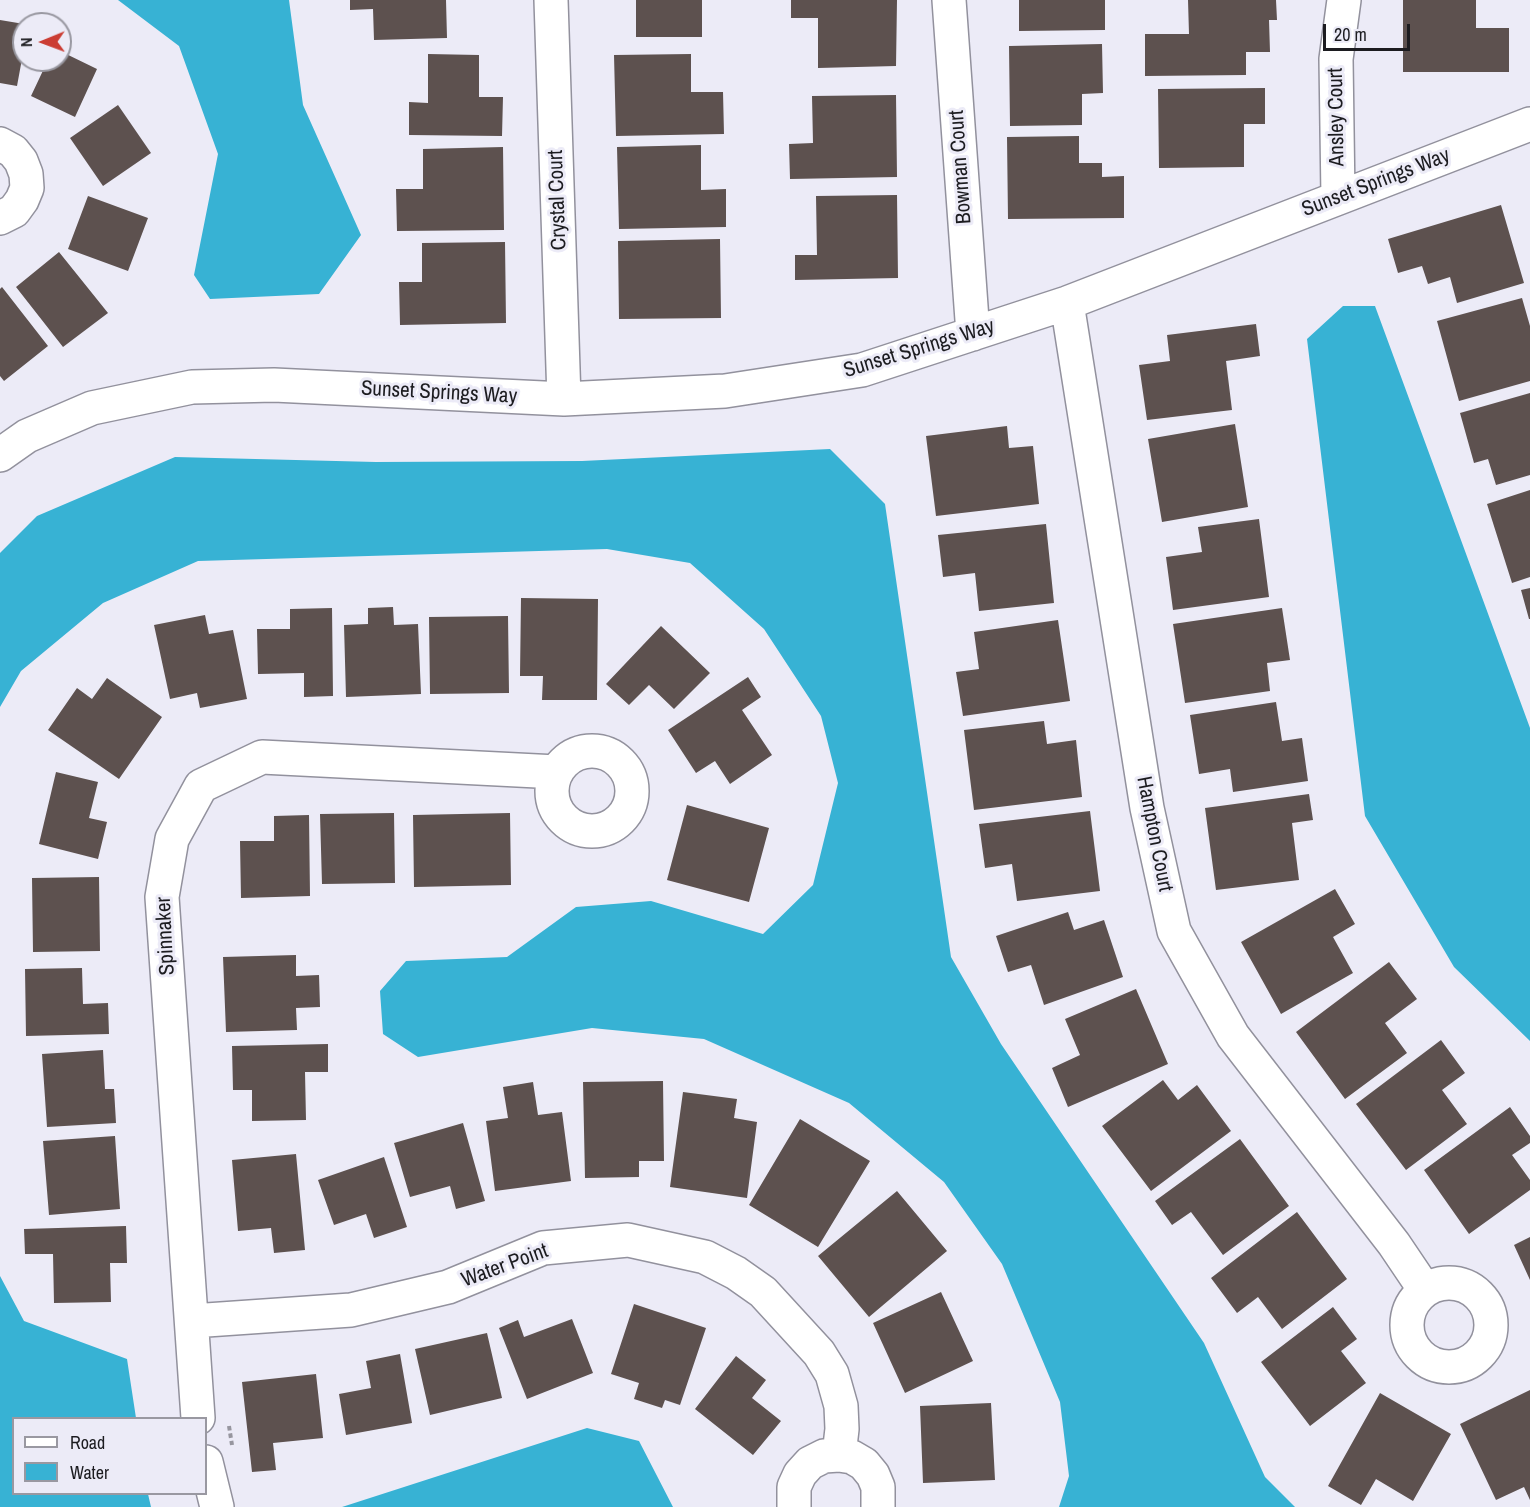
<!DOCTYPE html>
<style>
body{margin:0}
#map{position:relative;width:1530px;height:1507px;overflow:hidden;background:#ecebf7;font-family:"Archivo Narrow",sans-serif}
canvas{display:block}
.legend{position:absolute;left:12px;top:1417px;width:195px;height:78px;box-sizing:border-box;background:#ecebf7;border:2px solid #9998a1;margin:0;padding:8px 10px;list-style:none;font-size:18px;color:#1c1c20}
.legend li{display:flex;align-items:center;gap:12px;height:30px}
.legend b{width:30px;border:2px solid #9998a1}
.north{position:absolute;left:12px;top:12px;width:60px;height:60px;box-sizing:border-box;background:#ecebf7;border:2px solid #9998a1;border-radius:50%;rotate:269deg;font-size:16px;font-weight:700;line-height:24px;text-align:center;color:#1c1c20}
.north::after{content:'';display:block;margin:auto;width:21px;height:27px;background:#cb3d34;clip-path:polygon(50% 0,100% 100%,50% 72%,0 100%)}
.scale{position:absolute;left:1323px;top:24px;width:87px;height:27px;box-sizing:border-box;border:3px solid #1c1c20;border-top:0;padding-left:8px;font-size:18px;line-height:21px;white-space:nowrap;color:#1c1c20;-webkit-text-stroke:4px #ecebf7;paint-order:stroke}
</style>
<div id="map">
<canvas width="1530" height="1507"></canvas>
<ul class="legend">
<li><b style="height:8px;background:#fff"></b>Road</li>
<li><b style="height:16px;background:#37b2d4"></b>Water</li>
</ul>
<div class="north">N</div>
<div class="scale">20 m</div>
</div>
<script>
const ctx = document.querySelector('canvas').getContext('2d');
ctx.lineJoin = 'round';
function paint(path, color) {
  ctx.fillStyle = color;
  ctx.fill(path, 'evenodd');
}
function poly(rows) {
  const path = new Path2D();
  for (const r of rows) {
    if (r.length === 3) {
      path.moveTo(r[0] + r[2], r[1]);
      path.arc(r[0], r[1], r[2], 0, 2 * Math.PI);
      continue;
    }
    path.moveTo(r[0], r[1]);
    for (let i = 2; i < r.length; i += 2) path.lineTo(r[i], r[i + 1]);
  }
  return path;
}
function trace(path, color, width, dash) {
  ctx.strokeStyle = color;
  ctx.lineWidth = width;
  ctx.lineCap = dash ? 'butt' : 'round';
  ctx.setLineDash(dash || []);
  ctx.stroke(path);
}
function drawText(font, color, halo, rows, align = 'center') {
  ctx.font = font + ' "Archivo Narrow",sans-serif';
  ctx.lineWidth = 6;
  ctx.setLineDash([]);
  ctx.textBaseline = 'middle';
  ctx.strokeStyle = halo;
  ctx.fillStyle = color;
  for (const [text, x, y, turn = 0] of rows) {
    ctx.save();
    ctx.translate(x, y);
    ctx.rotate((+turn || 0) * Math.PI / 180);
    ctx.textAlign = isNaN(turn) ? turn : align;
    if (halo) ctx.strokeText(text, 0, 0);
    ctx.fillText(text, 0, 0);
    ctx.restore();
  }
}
paint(poly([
 [118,0,289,0,303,105,361,235,319,294,210,299,194,275,218,154,179,46],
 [1343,306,1375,306,1530,728,1530,1041,1454,967,1365,816,1307,339],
 [830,449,885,504,951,957,1001,1044,1204,1343,1265,1477,1295,1507,1059,1507,1069,1476,1060,1402,1002,1264,944,1182,849,1103,704,1039,592,1028,418,1057,383,1034,380,991,406,961,507,957,576,907,651,901,763,934,813,885,838,783,821,716,764,629,690,563,607,549,198,561,103,603,21,671,0,707,0,553,37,516,175,457,376,462,582,461],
 [0,1276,24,1321,127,1359,136,1418,14,1418,14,1494,148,1494,151,1507,0,1507],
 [587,1428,639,1441,673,1507,342,1507]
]), '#37b2d4');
paint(poly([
 [350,0,446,0,447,38,374,40,373,9,350,10],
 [636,0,702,0,702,37,636,37],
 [791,0,897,0,896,66,818,68,818,18,791,18],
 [1019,0,1105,0,1105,30,1019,31],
 [1188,0,1276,0,1277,20,1269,20,1270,52,1246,52,1246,75,1145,76,1145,34,1189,34],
 [1403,0,1476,0,1476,28,1509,28,1509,72,1403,72],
 [0,20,24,24,24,48,17,86,0,83],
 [1102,44,1103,93,1082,94,1082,125,1010,126,1009,46],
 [60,51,97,69,75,117,31,96,48,60,60,60],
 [428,54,479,55,479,97,503,97,502,136,409,135,409,102,428,103],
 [691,54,691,92,723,92,724,134,616,136,614,55],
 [1265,88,1265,124,1244,124,1244,167,1159,168,1158,89],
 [896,95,897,177,790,179,789,144,813,143,812,96],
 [118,105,151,153,103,186,70,138],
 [1079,136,1079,163,1102,163,1102,177,1124,176,1124,218,1008,219,1007,137],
 [701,145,701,190,726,189,726,227,619,229,617,147],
 [503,147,504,230,397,231,396,189,423,189,423,149],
 [897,195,898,278,795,280,795,255,817,255,816,196],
 [88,196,148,218,128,271,68,249],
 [1501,205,1524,283,1457,303,1450,277,1428,284,1422,266,1398,273,1388,239],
 [720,239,721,318,619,319,618,241],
 [505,242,506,323,400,325,399,282,422,282,422,243],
 [59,252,108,313,63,347,16,287],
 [2,287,48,346,4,381,0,376,0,289],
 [1522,298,1530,326,1530,381,1459,401,1437,321],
 [1256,324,1260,356,1226,361,1232,410,1147,420,1139,365,1170,361,1167,335],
 [1530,393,1530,475,1496,485,1488,459,1474,463,1460,413],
 [1235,424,1248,507,1162,522,1148,439],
 [1007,426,1009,448,1033,446,1039,504,936,516,926,436],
 [1530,490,1530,577,1512,583,1487,504],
 [1259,519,1269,597,1173,610,1166,557,1202,552,1198,527],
 [1046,524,1054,603,979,611,975,573,943,577,938,535],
 [1530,588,1530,619,1529,619,1521,590],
 [521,598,598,599,597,700,542,700,543,676,520,676],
 [393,607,394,625,418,624,421,694,346,697,344,625,368,624,368,608],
 [332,608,333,696,304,697,304,673,258,674,257,629,290,629,290,609],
 [1282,608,1290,660,1267,663,1270,691,1185,703,1173,624],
 [205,615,209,634,233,630,247,699,200,708,197,693,170,699,154,625],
 [508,616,509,693,430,694,429,617],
 [1058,620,1070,701,963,716,956,672,979,669,974,632],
 [661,626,710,673,674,709,649,685,629,705,606,684],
 [748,677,761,697,742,710,772,755,730,784,715,761,696,773,668,730],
 [107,678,162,717,119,779,48,730,77,688,92,699],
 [1276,702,1282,741,1302,738,1308,781,1233,792,1230,769,1199,774,1190,715],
 [1044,721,1047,744,1076,740,1082,797,974,810,964,730],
 [56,772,98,782,89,818,107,822,98,859,39,844],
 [1309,794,1313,820,1292,823,1299,880,1216,890,1205,808],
 [687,805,769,828,749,902,667,880],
 [1090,811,1100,891,1017,901,1012,864,985,868,979,824],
 [394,813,395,883,322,884,320,814],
 [510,813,511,885,414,887,413,815],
 [309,815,310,896,241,898,240,841,274,841,274,816],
 [99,877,100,951,33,952,32,878],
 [1335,889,1355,924,1333,937,1353,973,1281,1014,1241,942],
 [1068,912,1074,930,1104,920,1123,977,1044,1005,1031,965,1008,972,996,936],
 [296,955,296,976,319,975,320,1007,296,1008,297,1030,226,1032,223,957],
 [1389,962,1417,999,1385,1023,1407,1053,1345,1099,1296,1032],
 [82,968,83,1004,108,1003,109,1034,26,1036,25,969],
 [1136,989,1168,1064,1068,1107,1052,1068,1080,1055,1065,1019],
 [1441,1040,1465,1073,1442,1090,1467,1124,1406,1170,1356,1104],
 [328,1044,328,1072,305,1072,306,1120,252,1121,252,1090,233,1090,232,1046],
 [103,1050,105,1089,114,1089,116,1123,47,1127,42,1054],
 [1163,1080,1178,1100,1197,1085,1231,1131,1151,1191,1102,1126],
 [663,1081,664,1161,639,1161,639,1177,585,1178,583,1082],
 [533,1082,538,1115,562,1112,571,1181,495,1191,486,1121,508,1118,503,1087],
 [683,1092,737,1099,734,1118,757,1122,747,1198,670,1187],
 [1510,1107,1530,1136,1530,1143,1512,1155,1530,1180,1530,1190,1469,1234,1424,1170],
 [800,1119,870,1161,818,1247,749,1205],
 [463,1123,485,1201,456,1209,450,1186,410,1197,394,1143],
 [115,1136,120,1209,49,1215,43,1141],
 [1240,1139,1289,1206,1223,1255,1191,1212,1172,1225,1155,1201],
 [296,1154,305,1250,274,1253,271,1228,238,1231,232,1160],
 [384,1157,407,1227,374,1238,366,1214,334,1225,318,1180],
 [897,1191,947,1251,869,1317,818,1256],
 [1297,1212,1347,1279,1282,1329,1258,1297,1237,1313,1211,1278],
 [126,1226,127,1263,110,1263,111,1302,54,1303,53,1254,25,1254,24,1229],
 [1530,1237,1530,1280,1514,1245],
 [941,1292,973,1361,905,1393,873,1323],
 [634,1304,706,1328,680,1405,665,1400,662,1408,634,1399,639,1383,611,1374],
 [1333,1307,1357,1339,1341,1351,1366,1383,1310,1426,1261,1362],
 [572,1319,593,1373,527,1399,499,1328,518,1320,524,1337],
 [487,1333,502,1398,430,1415,415,1349],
 [400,1354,412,1423,346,1435,339,1394,371,1388,366,1361],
 [736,1356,766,1380,752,1398,781,1421,753,1455,695,1409],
 [316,1374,323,1438,273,1443,276,1470,252,1472,242,1382],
 [1530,1390,1530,1500,1524,1487,1496,1500,1460,1424],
 [1380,1393,1451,1434,1413,1501,1376,1479,1361,1505,1328,1486],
 [991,1403,995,1480,923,1483,920,1406]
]), '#5d514f');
const street = poly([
 [551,0,564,399],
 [949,0,973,334],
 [0,144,13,151,21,161,26,174,27,188,22,200,14,211,0,218],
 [1338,198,1336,59,1344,0],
 [1067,303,1147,808,1174,931,1233,1036,1394,1244,1425,1290],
 [0,455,27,436,92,408,192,387,274,385,564,399,725,391,862,370,1067,303,1530,124],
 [592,791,40],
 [1449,1325,42],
 [192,1321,351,1310,448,1287,543,1248,628,1240,705,1257,736,1273,763,1292,819,1353,832,1374,841,1406,842,1429,839,1455],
 [198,1418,162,897,172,839,201,786,262,757,557,772],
 [206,1462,217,1507],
 [794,1507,794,1487,800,1474,810,1463,824,1456,839,1455,852,1457,864,1464,873,1475,878,1487,878,1507]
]);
trace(street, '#92919d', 36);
trace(poly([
 [229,1426,232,1445]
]), '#97969f', 4, [4.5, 3]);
trace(street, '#fff', 33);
drawText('21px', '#1c1c20', '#ecebf7', [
 ["Ansley Court",1337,117,-91],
 ["Bowman Court",961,167,-94],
 ["Sunset Springs Way",1376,183,-21],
 ["Crystal Court",558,200,-92],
 ["Sunset Springs Way",919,349,-17],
 ["Sunset Springs Way",439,393,3],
 ["Hampton Court",1154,834,79],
 ["Spinnaker",166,936,-93],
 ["Water Point",505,1266,-20]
]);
</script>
